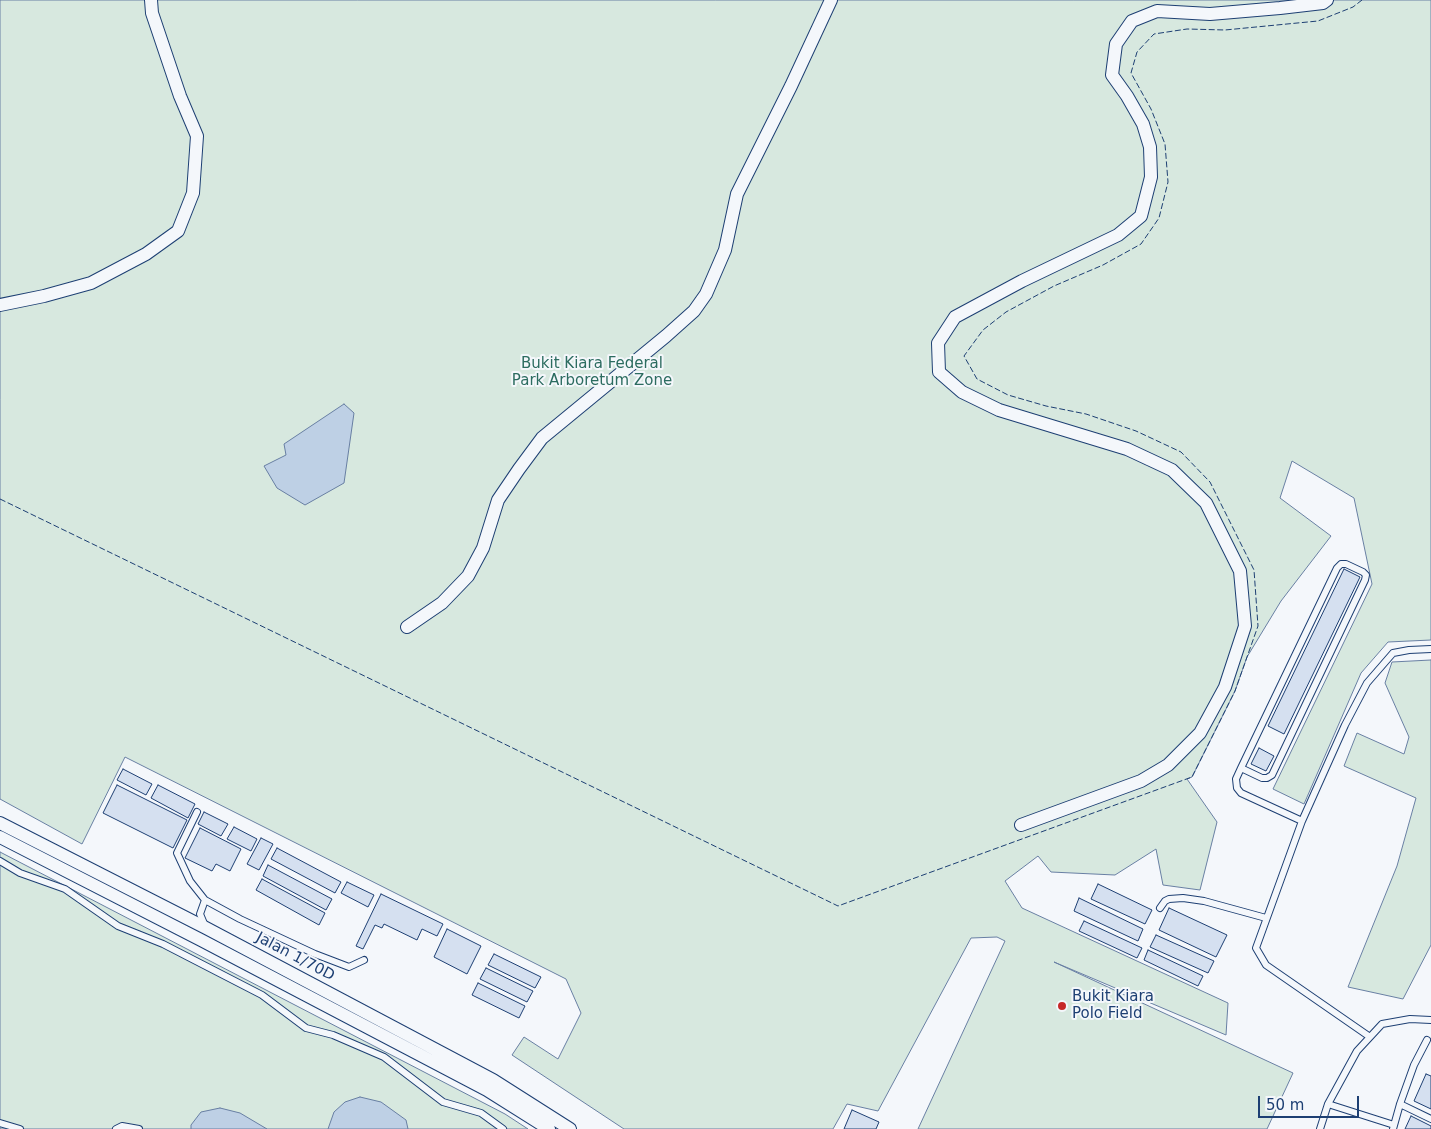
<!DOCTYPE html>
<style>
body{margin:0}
#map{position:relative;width:1431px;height:1129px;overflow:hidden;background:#f4f7fb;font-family:"DejaVu Sans",sans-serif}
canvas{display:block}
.scale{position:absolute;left:1258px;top:1096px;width:101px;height:22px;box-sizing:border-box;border:2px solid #1d3f73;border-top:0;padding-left:6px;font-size:15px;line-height:18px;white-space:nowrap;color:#1d3f73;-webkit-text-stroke:4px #f4f7fb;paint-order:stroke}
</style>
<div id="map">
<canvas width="1431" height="1129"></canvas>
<div class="scale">50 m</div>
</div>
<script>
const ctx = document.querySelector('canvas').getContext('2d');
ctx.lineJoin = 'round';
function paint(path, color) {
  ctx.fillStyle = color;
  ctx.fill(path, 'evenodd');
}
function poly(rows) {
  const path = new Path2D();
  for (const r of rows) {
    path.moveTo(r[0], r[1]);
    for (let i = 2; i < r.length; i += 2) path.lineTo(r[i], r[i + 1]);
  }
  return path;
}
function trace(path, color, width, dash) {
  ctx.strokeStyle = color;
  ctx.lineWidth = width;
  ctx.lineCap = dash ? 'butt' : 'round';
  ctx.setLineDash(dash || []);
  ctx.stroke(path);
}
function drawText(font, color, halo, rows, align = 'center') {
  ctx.font = font + ' "DejaVu Sans",sans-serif';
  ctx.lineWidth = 4;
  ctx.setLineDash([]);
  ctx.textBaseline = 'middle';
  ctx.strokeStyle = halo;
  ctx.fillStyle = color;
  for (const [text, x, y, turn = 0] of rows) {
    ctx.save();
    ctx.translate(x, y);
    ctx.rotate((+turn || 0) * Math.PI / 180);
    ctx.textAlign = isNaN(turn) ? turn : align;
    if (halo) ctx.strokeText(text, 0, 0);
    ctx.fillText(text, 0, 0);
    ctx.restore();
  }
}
const green = poly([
 [0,0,1431,0,1431,640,1388,642,1361,673,1304,804,1273,789,1372,584,1354,498,1292,461,1280,498,1331,536,1281,601,1247,657,1235,691,1192,777,1187,779,1217,822,1200,890,1163,885,1156,849,1115,875,1051,872,1038,856,1005,881,1022,908,1228,1003,1226,1035,1054,962,1293,1073,1267,1129,918,1129,1005,941,997,937,971,938,878,1111,847,1104,833,1129,624,1129,512,1055,524,1037,558,1059,581,1013,566,979,125,757,82,844,0,799,0,0],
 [1431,660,1431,945,1403,999,1348,987,1397,866,1416,798,1344,766,1357,733,1404,754,1409,737,1385,683,1392,662,1431,660],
 [0,852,505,1114,528,1129,0,1129,0,852]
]);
paint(green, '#d7e8df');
trace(green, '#687fa3', 1);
const water = poly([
 [344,404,354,413,344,483,305,505,277,488,264,466,286,455,284,444,344,404],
 [360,1097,381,1102,406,1120,408,1129,328,1129,334,1112,345,1102,360,1097],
 [220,1108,240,1113,267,1129,191,1129,191,1125,201,1112,220,1108]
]);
paint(water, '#bed0e5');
trace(water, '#687fa3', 1);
const building = poly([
 [1344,569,1360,577,1284,734,1268,726,1344,569],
 [1259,748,1274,756,1266,771,1251,764,1259,748],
 [123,769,152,784,146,795,117,780,123,769],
 [117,785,187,820,173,848,103,813,117,785],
 [158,785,195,804,188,818,151,798,158,785],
 [204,812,228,824,221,836,198,824,204,812],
 [234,827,257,839,251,851,227,839,234,827],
 [200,828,241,849,230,871,216,864,212,871,185,858,200,828],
 [261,838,273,844,259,870,247,864,261,838],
 [277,848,341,882,335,893,271,859,277,848],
 [268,865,332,899,326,910,263,876,268,865],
 [262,879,325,913,319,925,256,890,262,879],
 [347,882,374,895,368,907,341,893,347,882],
 [1098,884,1152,910,1145,924,1091,899,1098,884],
 [381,894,443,924,437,936,422,929,417,940,384,924,382,928,375,925,363,949,356,946,381,894],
 [1079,898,1143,929,1138,941,1074,911,1079,898],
 [1169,908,1227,935,1216,957,1159,930,1169,908],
 [1084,921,1142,948,1137,958,1079,931,1084,921],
 [447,929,481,946,467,974,434,957,447,929],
 [1156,935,1214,961,1208,973,1150,947,1156,935],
 [1148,950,1203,976,1198,986,1144,960,1148,950],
 [494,954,541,977,535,988,488,965,494,954],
 [486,968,533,991,527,1002,480,979,486,968],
 [478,983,525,1006,519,1018,472,995,478,983],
 [1426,1074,1431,1076,1431,1109,1414,1101,1426,1074],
 [852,1110,879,1122,876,1129,844,1129,852,1110],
 [1411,1116,1431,1126,1431,1129,1405,1129,1411,1116]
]);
paint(building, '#d5e0f0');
trace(building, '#1d3f73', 1);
const lane = poly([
 [1241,768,1262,778,1267,778,1272,775,1365,580,1366,575,1363,572,1346,564,1341,564,1337,568,1241,768,1236,779,1237,788,1241,793,1302,821],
 [197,812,177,853,190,881,205,900,240,919,315,954,349,967,364,960],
 [0,861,20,873,65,889,118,926,163,944,262,995,306,1028,333,1035,384,1057,443,1102,481,1113,503,1129],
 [205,900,200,914,205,926],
 [1160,908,1165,901,1169,899,1183,898,1204,901,1266,918],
 [1370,1037,1266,965,1256,948,1302,821,1345,725,1367,683,1393,653,1409,650,1431,649],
 [1328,1104,1394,1125],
 [1400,1104,1431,1119],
 [0,1123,20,1129],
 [116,1129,122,1126,139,1129],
 [1320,1129,1328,1104,1357,1051,1382,1024,1410,1019,1431,1020],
 [1393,1129,1400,1104,1414,1065,1427,1040]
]);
const street = poly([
 [0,305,44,296,91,283,146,254,178,231,193,193,197,136,180,96,152,13,151,0],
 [407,627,442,603,468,576,483,548,498,500,519,469,542,438,666,336,694,311,706,294,725,250,737,194,791,86,831,0],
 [0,823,206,928,493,1080,570,1129],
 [1021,825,1141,781,1168,765,1200,733,1225,687,1245,626,1240,571,1206,503,1172,470,1127,449,999,410,962,392,939,372,938,343,955,317,1022,281,1118,235,1141,216,1151,177,1150,147,1143,124,1127,96,1112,75,1116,44,1132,21,1157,11,1210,14,1280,8,1323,3,1327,0],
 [0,837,201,940,487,1090,549,1129]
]);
trace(lane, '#1d3f73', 8);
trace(street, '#1d3f73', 14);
trace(lane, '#f4f7fb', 6);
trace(street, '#f4f7fb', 12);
trace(poly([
 [0,499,838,906,1192,777,1235,691,1258,626,1254,570,1210,482,1181,452,1136,431,1086,414,1046,406,1008,395,977,379,964,356,983,330,1006,312,1054,286,1103,265,1141,244,1159,218,1168,182,1165,144,1151,109,1131,73,1137,52,1154,34,1187,29,1225,30,1318,21,1353,7,1362,0]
]), '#1d3f73', 1, [6, 2.5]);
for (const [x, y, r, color] of [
 [1062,1006,5,"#c62828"]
]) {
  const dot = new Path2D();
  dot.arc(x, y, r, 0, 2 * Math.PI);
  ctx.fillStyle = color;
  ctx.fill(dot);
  trace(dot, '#f4f7fb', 2);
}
drawText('15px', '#2c6c60', '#f4f7fb', [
 ["Bukit Kiara Federal",592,364],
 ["Park Arboretum Zone",592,381]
]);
drawText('15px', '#1d3f73', '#f4f7fb', [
 ["Jalan 1/70D",295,957,28]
]);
drawText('15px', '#1d3f73', '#f4f7fb', [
 ["Bukit Kiara",1072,997],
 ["Polo Field",1072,1014]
], 'left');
</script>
